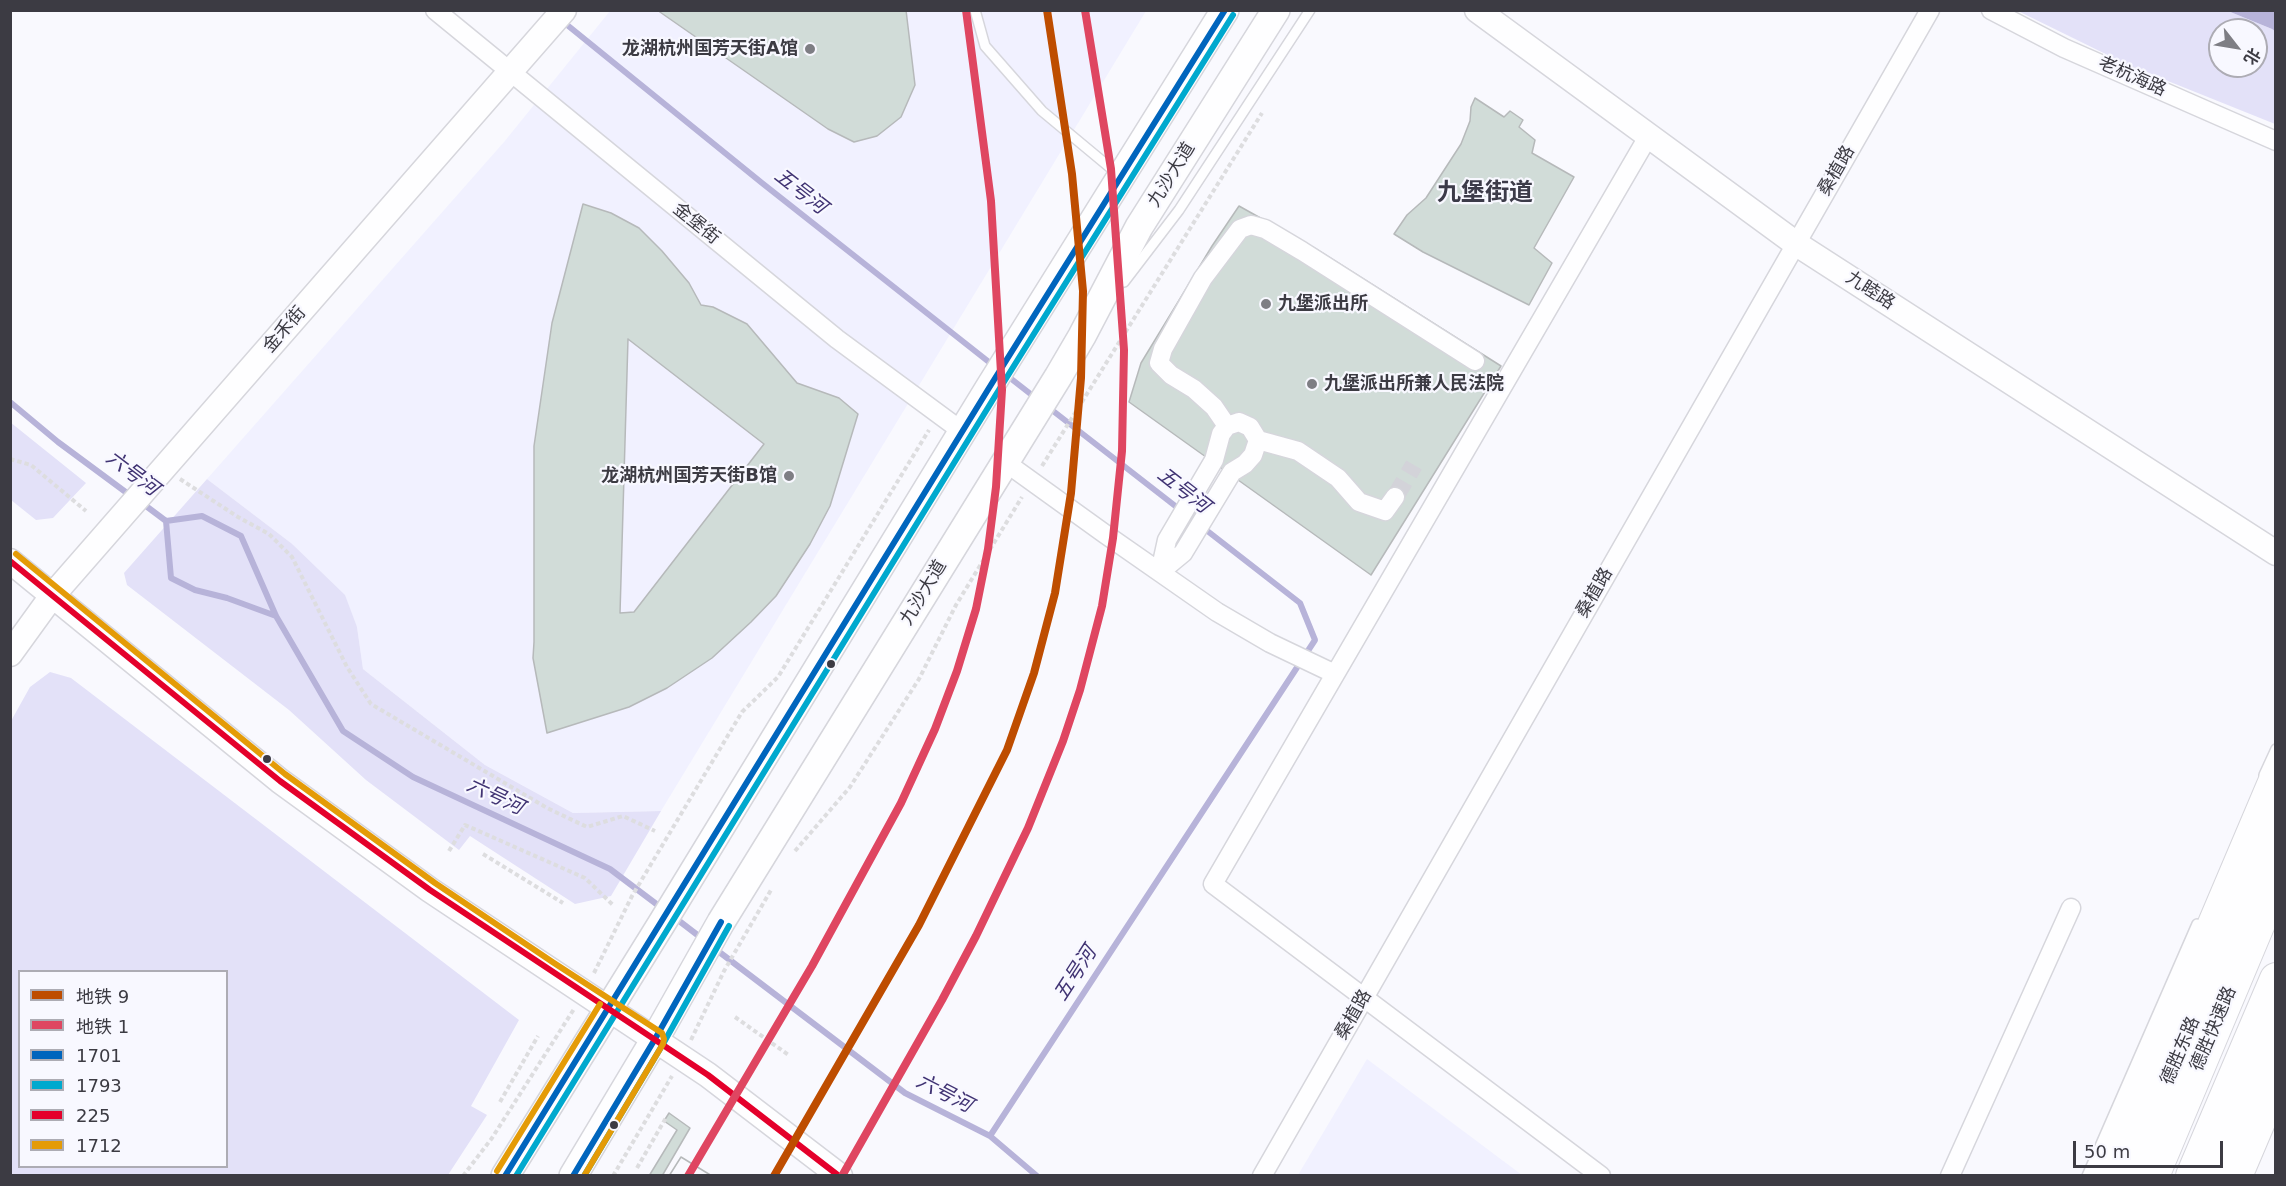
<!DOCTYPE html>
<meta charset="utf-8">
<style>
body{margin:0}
#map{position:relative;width:2286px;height:1186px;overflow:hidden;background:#f9f9fe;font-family:"DejaVu Sans","Noto Sans SC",sans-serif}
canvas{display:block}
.frame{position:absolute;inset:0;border:12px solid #3c3b43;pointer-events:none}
.legend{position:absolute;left:18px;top:970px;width:210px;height:198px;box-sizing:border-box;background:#f8f8ff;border:2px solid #adacb4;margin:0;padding:8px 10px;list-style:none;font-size:18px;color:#3c3b43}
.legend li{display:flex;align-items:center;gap:12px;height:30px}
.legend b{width:30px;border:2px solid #adacb4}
.north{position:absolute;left:2208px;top:18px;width:60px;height:60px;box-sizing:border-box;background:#f8f8ff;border:2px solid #adacb4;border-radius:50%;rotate:121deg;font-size:16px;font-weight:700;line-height:24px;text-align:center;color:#3c3b43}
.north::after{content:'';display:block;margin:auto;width:21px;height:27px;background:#7e7e84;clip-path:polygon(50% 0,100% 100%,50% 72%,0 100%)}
.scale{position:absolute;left:2073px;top:1141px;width:150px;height:27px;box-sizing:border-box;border:3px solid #3c3b43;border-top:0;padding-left:8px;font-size:18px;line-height:21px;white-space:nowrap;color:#3c3b43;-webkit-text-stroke:4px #f8f8ff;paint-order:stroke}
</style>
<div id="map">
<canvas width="2286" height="1186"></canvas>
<div class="frame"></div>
<ul class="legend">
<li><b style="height:8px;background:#be4d00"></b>地铁 9</li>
<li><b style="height:8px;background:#df4661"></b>地铁 1</li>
<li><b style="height:8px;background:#0065bd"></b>1701</li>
<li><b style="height:8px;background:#00a9ce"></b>1793</li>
<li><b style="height:8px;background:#e4002b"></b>225</li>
<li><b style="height:8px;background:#e49b07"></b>1712</li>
</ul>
<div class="north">北</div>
<div class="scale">50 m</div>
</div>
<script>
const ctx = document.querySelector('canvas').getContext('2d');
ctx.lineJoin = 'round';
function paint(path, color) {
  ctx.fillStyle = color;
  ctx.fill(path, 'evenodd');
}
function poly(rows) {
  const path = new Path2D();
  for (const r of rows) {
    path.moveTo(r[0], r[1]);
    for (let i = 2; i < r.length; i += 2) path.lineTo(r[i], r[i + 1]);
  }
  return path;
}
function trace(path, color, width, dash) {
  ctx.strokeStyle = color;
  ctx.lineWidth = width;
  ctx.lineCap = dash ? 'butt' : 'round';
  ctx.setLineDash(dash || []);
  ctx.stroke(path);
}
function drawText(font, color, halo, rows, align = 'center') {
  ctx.font = font + ' "DejaVu Sans","Noto Sans SC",sans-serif';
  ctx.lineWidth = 4.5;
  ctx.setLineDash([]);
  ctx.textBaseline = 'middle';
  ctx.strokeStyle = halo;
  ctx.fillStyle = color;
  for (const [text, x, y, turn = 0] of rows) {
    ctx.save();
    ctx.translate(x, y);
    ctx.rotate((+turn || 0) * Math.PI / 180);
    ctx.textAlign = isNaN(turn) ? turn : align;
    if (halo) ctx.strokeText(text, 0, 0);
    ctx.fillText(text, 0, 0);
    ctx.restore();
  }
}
paint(poly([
 [610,11,1146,11,661,811,573,813,485,765,363,669,357,627,291,543,207,479,504,142],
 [1367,1059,1522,1175,1298,1175]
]), '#f1f1ff');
paint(poly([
 [2018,11,2228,11,2272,29,2276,31,2275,124,2128,65],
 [2220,30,2256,30,2256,66,2220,66],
 [10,422,86,483,53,518,36,520,11,500],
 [207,479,291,543,345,595,357,627,363,669,485,765,573,813,661,811,611,896,575,904,470,836,459,850,366,780,289,710,127,585,124,573],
 [50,672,71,678,519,1020,471,1106,487,1115,448,1175,11,1175,11,721,30,687],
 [20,972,226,972,226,1166,20,1166]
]), '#e3e1f8');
paint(poly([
 [2228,11,2275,11,2275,31,2272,29]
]), '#b7b3d9');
trace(poly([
 [561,20,762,183,994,366],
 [1005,374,1037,399],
 [10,402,58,442,131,496],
 [142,503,166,521,202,516,241,536,276,616,343,731,413,777,610,869,663,909],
 [166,521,171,578,195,590,227,598,276,616],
 [674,917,704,940],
 [714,948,905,1093,990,1136,1037,1176],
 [990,1136,1315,640,1300,603,1048,407]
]), '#b7b3d9', 6);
const building = poly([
 [657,10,906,10,915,85,901,117,877,136,854,142,828,129,657,10],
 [1475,98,1504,117,1510,111,1523,120,1519,127,1535,140,1532,153,1574,177,1534,248,1552,263,1529,305,1423,252,1394,234,1407,215,1426,198,1461,144,1470,121,1471,107,1475,98],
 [583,204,611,213,639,228,662,251,689,283,701,305,713,307,747,324,797,383,839,398,858,414,830,506,810,544,776,596,751,622,712,658,667,688,629,707,547,733,533,658,534,642,534,446,552,323,583,204],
 [628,339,764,444,634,612,620,613,628,339],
 [1239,206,1316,249,1501,366,1371,575,1129,402,1141,363,1212,246,1239,206],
 [669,1113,690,1128,662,1176,649,1176,677,1130,664,1121,669,1113],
 [681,1157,712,1176,669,1176,681,1157],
 [681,1157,712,1176,669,1176,681,1157]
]);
paint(building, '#d1dcd8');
trace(building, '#b6b9ba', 1.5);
trace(poly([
 [1395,497,1414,465]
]), '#d3d3d9', 18, [18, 9]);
const service = poly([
 [975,10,985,46,1042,111,1119,175],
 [1124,282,1179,210,1310,10],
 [2264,775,2276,749],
 [2087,1176,2197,924]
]);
const minor = poly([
 [435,10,837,339,963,432],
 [1991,10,2064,48,2276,141],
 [1239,422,1250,427,1258,440,1253,455,1245,464,1232,472,1183,553,1160,572,1167,540,1214,460,1221,434,1227,426,1239,422],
 [1227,426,1214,407,1194,389,1171,375,1159,363,1163,349,1203,278,1240,229,1251,225,1265,229,1302,251,1475,361],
 [1258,440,1298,451,1338,478,1359,502,1385,511,1395,497],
 [1005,462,1105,534,1217,612,1270,643,1335,674],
 [1262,1176,1930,10],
 [1601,1176,1213,884,1649,135],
 [1950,1176,2071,908]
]);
const tertiary = poly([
 [1477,10,1795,243,2276,553],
 [10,561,280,781,430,890,708,1075,840,1176],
 [10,654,52,596,564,10]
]);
const secondary = poly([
 [505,1176,662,923,989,388,1225,10],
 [573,1176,655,1039,721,922,1058,377,1082,336,1139,227,1276,10]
]);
const primary = poly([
 [2128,1176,2276,826],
 [2216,1176,2276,1034]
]);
const trunk = poly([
 [2107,1176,2276,778],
 [2153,1176,2276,883],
 [2192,1176,2276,979],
 [2236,1176,2276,1082]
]);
trace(service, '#d6d6dc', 12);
trace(minor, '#d6d6dc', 21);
trace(tertiary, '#d6d6dc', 27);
trace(secondary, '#d6d6dc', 30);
trace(primary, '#d6d6dc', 33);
trace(trunk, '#d6d6dc', 34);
trace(poly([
 [10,459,31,465,86,511],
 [1042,466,1262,113],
 [180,479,238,517,269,534,292,557,347,667,371,704,547,808,587,827,623,816,655,831],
 [449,851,465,825,585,878,614,906],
 [795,851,850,787,919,679,956,605,1022,497],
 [483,854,563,903],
 [594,973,632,896,742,712,778,677,929,430],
 [735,1017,790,1056],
 [691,1040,724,971,771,890],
 [500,1102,538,1036],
 [637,1168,667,1116],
 [463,1176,492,1138,574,1009],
 [613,1176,672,1076]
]), '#dddddf', 4, [4.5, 3]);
trace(service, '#fefeff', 9);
trace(minor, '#fefeff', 18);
trace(tertiary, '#fefeff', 24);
trace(secondary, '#fefeff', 27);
trace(primary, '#fefeff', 30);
trace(trunk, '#fefeff', 32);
trace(poly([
 [505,1176,989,388,1225,10],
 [573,1176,655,1039,721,922]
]), '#0065bd', 6);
trace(poly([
 [516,1176,997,393,1233,15],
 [584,1176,663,1044,729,926]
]), '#00a9ce', 6);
trace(poly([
 [10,561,280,781,430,890,708,1075,839,1176]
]), '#e4002b', 6);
trace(poly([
 [16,554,285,774,435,883,554,963,662,1033,664,1039,663,1044,584,1176],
 [497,1171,600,1004]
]), '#e49b07', 6);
trace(poly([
 [774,1176,919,925,1007,750,1034,673,1055,593,1071,493,1081,378,1083,291,1072,174,1047,10]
]), '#be4d00', 8);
trace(poly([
 [688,1176,812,966,901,803,935,729,957,671,976,609,988,549,996,487,1002,390,991,201,966,10],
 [842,1176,942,1000,976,936,1028,828,1063,741,1080,690,1102,606,1113,538,1122,451,1124,350,1111,169,1085,10]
]), '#df4661', 8);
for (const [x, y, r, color] of [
 [810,49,6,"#7e7e84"],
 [1266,304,6,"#7e7e84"],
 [1312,384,6,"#7e7e84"],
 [789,476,6,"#7e7e84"],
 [831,664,5,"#3c3b43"],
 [267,759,5,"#3c3b43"],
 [614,1125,5,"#3c3b43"]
]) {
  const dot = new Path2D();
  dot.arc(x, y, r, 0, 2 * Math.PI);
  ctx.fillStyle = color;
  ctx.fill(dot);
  trace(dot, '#f8f8ff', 2);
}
drawText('bold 18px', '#3c3b43', '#f8f8ff', [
 ["龙湖杭州国芳天街A馆",798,49],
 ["九堡派出所",1278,304,"left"],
 ["九堡派出所兼人民法院",1324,384,"left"],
 ["龙湖杭州国芳天街B馆",777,476]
], 'right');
drawText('18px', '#3c3b43', '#f8f8ff', [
 ["老杭海路",2132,77,24],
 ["桑植路",1837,171,-60],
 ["九沙大道",1172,175,-58],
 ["金堡街",696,224,39],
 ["九睦路",1870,291,33],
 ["金禾街",285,330,-49],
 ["九沙大道",924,593,-59],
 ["桑植路",1595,593,-60],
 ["桑植路",1354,1015,-60],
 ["德胜快速路",2214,1029,-67],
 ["德胜东路",2181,1051,-67]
]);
drawText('italic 20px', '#403373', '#f8f8ff', [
 ["五号河",800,192,38],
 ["六号河",132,474,37],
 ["五号河",1183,491,38],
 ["六号河",495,797,25],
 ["五号河",1076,974,-57],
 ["六号河",944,1094,27]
]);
drawText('bold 24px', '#3c3b49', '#f8f8ff', [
 ["九堡街道",1485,194]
]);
</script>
